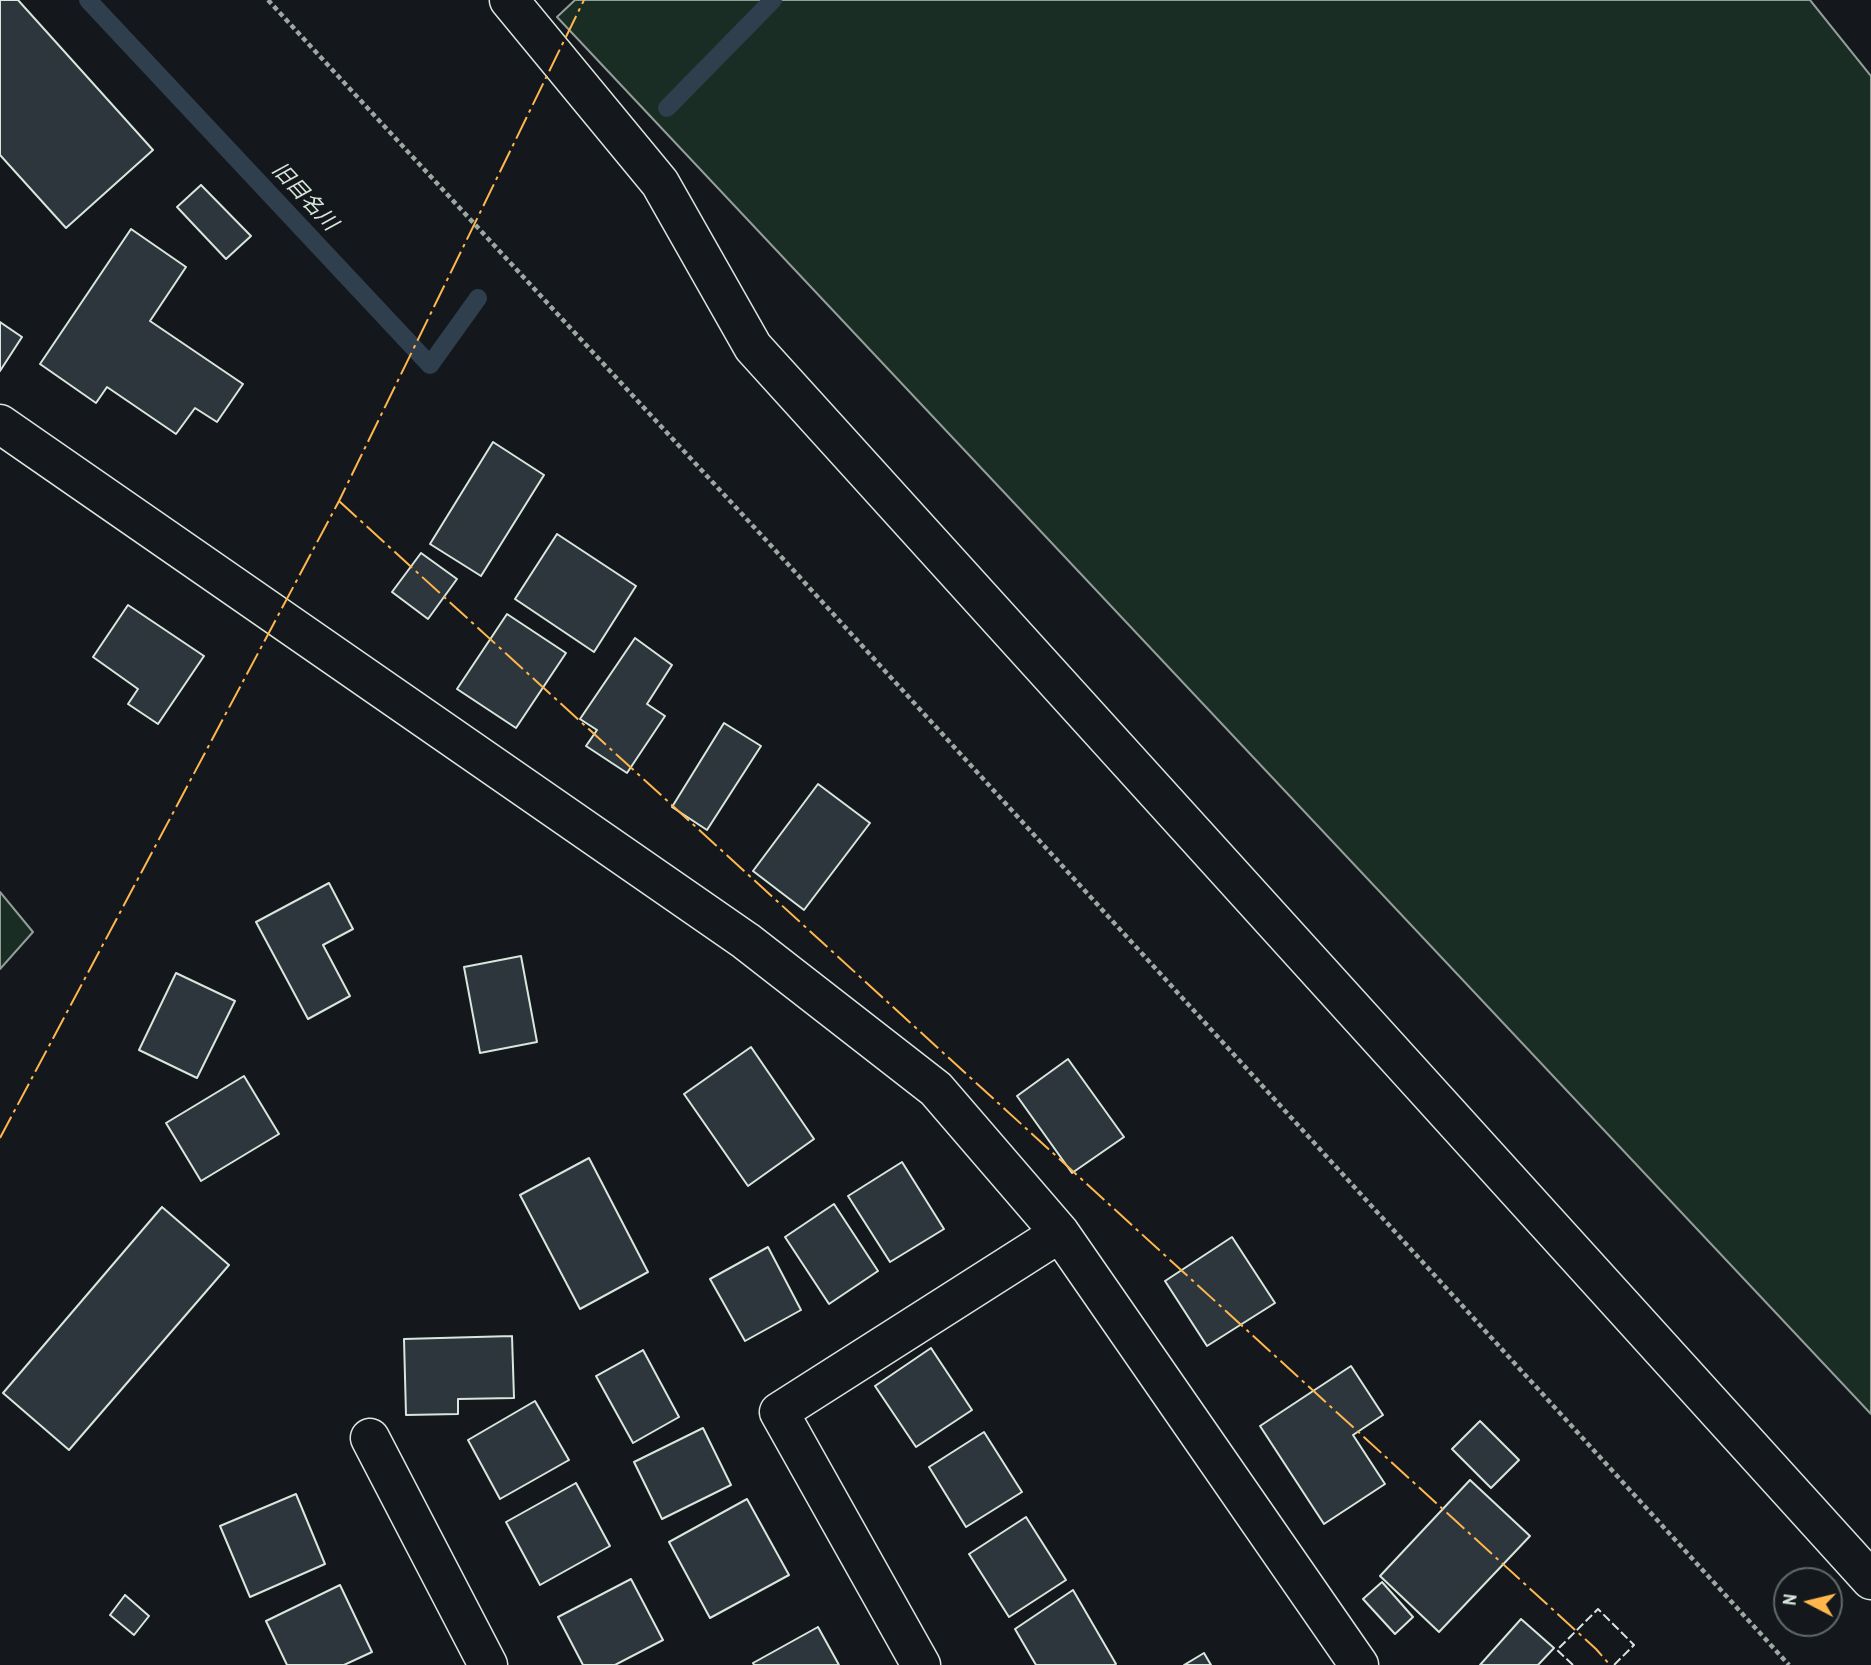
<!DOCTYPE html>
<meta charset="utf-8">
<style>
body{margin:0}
#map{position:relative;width:1871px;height:1665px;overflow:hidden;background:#14181c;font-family:"Archivo Narrow",sans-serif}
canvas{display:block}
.north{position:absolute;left:1773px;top:1567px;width:70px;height:70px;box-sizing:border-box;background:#14181c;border:2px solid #626a69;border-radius:50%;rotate:277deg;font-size:19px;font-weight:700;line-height:28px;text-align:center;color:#d8e6dc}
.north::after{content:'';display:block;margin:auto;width:24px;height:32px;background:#ffb74d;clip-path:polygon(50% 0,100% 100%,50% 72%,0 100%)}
</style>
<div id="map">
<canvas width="1871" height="1665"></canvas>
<div class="north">N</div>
</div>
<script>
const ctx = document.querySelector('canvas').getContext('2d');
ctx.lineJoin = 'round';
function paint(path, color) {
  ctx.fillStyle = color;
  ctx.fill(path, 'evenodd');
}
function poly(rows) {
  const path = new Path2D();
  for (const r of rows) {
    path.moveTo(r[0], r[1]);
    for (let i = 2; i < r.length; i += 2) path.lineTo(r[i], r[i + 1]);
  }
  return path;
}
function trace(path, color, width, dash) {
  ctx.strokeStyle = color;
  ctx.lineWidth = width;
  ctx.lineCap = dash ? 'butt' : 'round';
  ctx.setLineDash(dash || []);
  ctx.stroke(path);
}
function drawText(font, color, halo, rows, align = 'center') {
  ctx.font = font + ' "Archivo Narrow","Noto Sans JP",sans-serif';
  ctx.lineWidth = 5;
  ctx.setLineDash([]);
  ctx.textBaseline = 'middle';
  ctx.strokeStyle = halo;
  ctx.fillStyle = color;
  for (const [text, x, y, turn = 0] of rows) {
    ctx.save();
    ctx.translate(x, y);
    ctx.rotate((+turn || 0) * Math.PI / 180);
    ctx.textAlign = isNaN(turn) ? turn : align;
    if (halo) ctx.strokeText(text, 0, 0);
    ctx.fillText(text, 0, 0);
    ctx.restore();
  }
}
const green = poly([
 [575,0,1810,0,1871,76,1871,1414,557,17,575,0],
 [0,892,33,932,0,969,0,892]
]);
paint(green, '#1a2d24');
trace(green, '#939e99', 2);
trace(poly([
 [88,0,430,365,478,298],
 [667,108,773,0]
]), '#2f3f4d', 18);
const building = poly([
 [0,0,18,0,153,150,66,228,0,155,0,0],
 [201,185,251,236,226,259,177,207,201,185],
 [131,229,186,267,150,321,243,384,217,422,195,408,176,434,107,387,96,403,40,364,131,229],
 [0,322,22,337,0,371,0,322],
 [493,442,544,475,481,576,430,544,493,442],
 [557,534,636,586,594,652,515,599,557,534],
 [421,553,457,579,428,619,392,592,421,553],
 [128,605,204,656,158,724,128,704,138,689,93,657,128,605],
 [507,614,566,653,516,728,457,689,507,614],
 [635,638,672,665,647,704,665,716,627,773,586,746,597,730,580,719,635,638],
 [724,723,761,746,707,830,672,807,724,723],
 [818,784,870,823,804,910,753,871,818,784],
 [329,883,353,929,323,945,350,996,308,1019,256,922,329,883],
 [521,956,537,1042,480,1053,464,967,521,956],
 [176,973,235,1001,197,1078,139,1050,176,973],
 [751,1047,814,1139,748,1186,684,1094,751,1047],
 [1068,1059,1124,1137,1072,1173,1017,1096,1068,1059],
 [244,1076,279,1134,201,1181,166,1123,244,1076],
 [589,1158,648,1272,580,1309,520,1195,589,1158],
 [902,1162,944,1229,890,1262,848,1196,902,1162],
 [834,1204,878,1271,829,1304,785,1237,834,1204],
 [162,1207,229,1265,69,1450,3,1393,162,1207],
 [1232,1237,1275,1303,1207,1346,1165,1281,1232,1237],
 [768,1247,801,1310,745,1341,710,1279,768,1247],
 [512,1336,514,1398,458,1399,458,1414,406,1415,404,1339,512,1336],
 [931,1348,972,1410,916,1447,875,1386,931,1348],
 [643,1350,679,1417,633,1443,596,1376,643,1350],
 [1351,1366,1383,1415,1353,1435,1385,1484,1324,1524,1260,1426,1351,1366],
 [535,1401,569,1460,500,1499,468,1440,535,1401],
 [1480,1421,1519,1460,1491,1488,1452,1449,1480,1421],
 [703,1428,731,1485,662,1519,634,1462,703,1428],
 [984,1432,1022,1492,966,1527,929,1467,984,1432],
 [1470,1480,1530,1536,1439,1632,1380,1576,1470,1480],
 [576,1483,610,1546,540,1585,506,1522,576,1483],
 [296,1494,325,1564,250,1597,220,1526,296,1494],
 [747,1499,789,1575,710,1618,669,1542,747,1499],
 [1026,1517,1066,1580,1009,1617,969,1554,1026,1517],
 [631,1579,663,1640,615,1665,583,1665,558,1617,631,1579],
 [1382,1582,1413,1617,1395,1634,1363,1599,1382,1582],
 [340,1585,372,1652,344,1665,287,1665,266,1621,340,1585],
 [1073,1590,1116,1664,1114,1665,1036,1665,1015,1629,1073,1590],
 [125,1595,149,1616,134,1635,110,1615,125,1595],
 [1521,1619,1554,1648,1538,1665,1480,1665,1521,1619],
 [818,1627,839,1665,754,1665,753,1663,818,1627],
 [1204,1653,1211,1665,1184,1665,1204,1653]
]);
paint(building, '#2c363c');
trace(building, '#d8e6dc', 2);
const minor = poly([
 [509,0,660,183,753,347,1871,1580],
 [0,424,746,941,936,1089,1060,1233,1359,1665],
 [370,1438,488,1665],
 [921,1665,779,1412,1060,1233]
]);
trace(minor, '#d8e6dc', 41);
trace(poly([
 [268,0,765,539,1789,1665]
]), '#9da8a2', 4.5, [5, 3.5]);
trace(minor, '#14181c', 38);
trace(poly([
 [1573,1665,1557,1650,1598,1609,1634,1645,1614,1665]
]), '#d8e6dc', 2, [9, 3.5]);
trace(poly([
 [339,501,1596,1649,1610,1665],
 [0,1138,339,501,584,0]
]), '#ffb74d', 2, [24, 5, 3.5, 5]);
drawText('italic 21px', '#d8e6dc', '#14181c', [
 ["旧目名川",304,197,47]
]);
</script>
